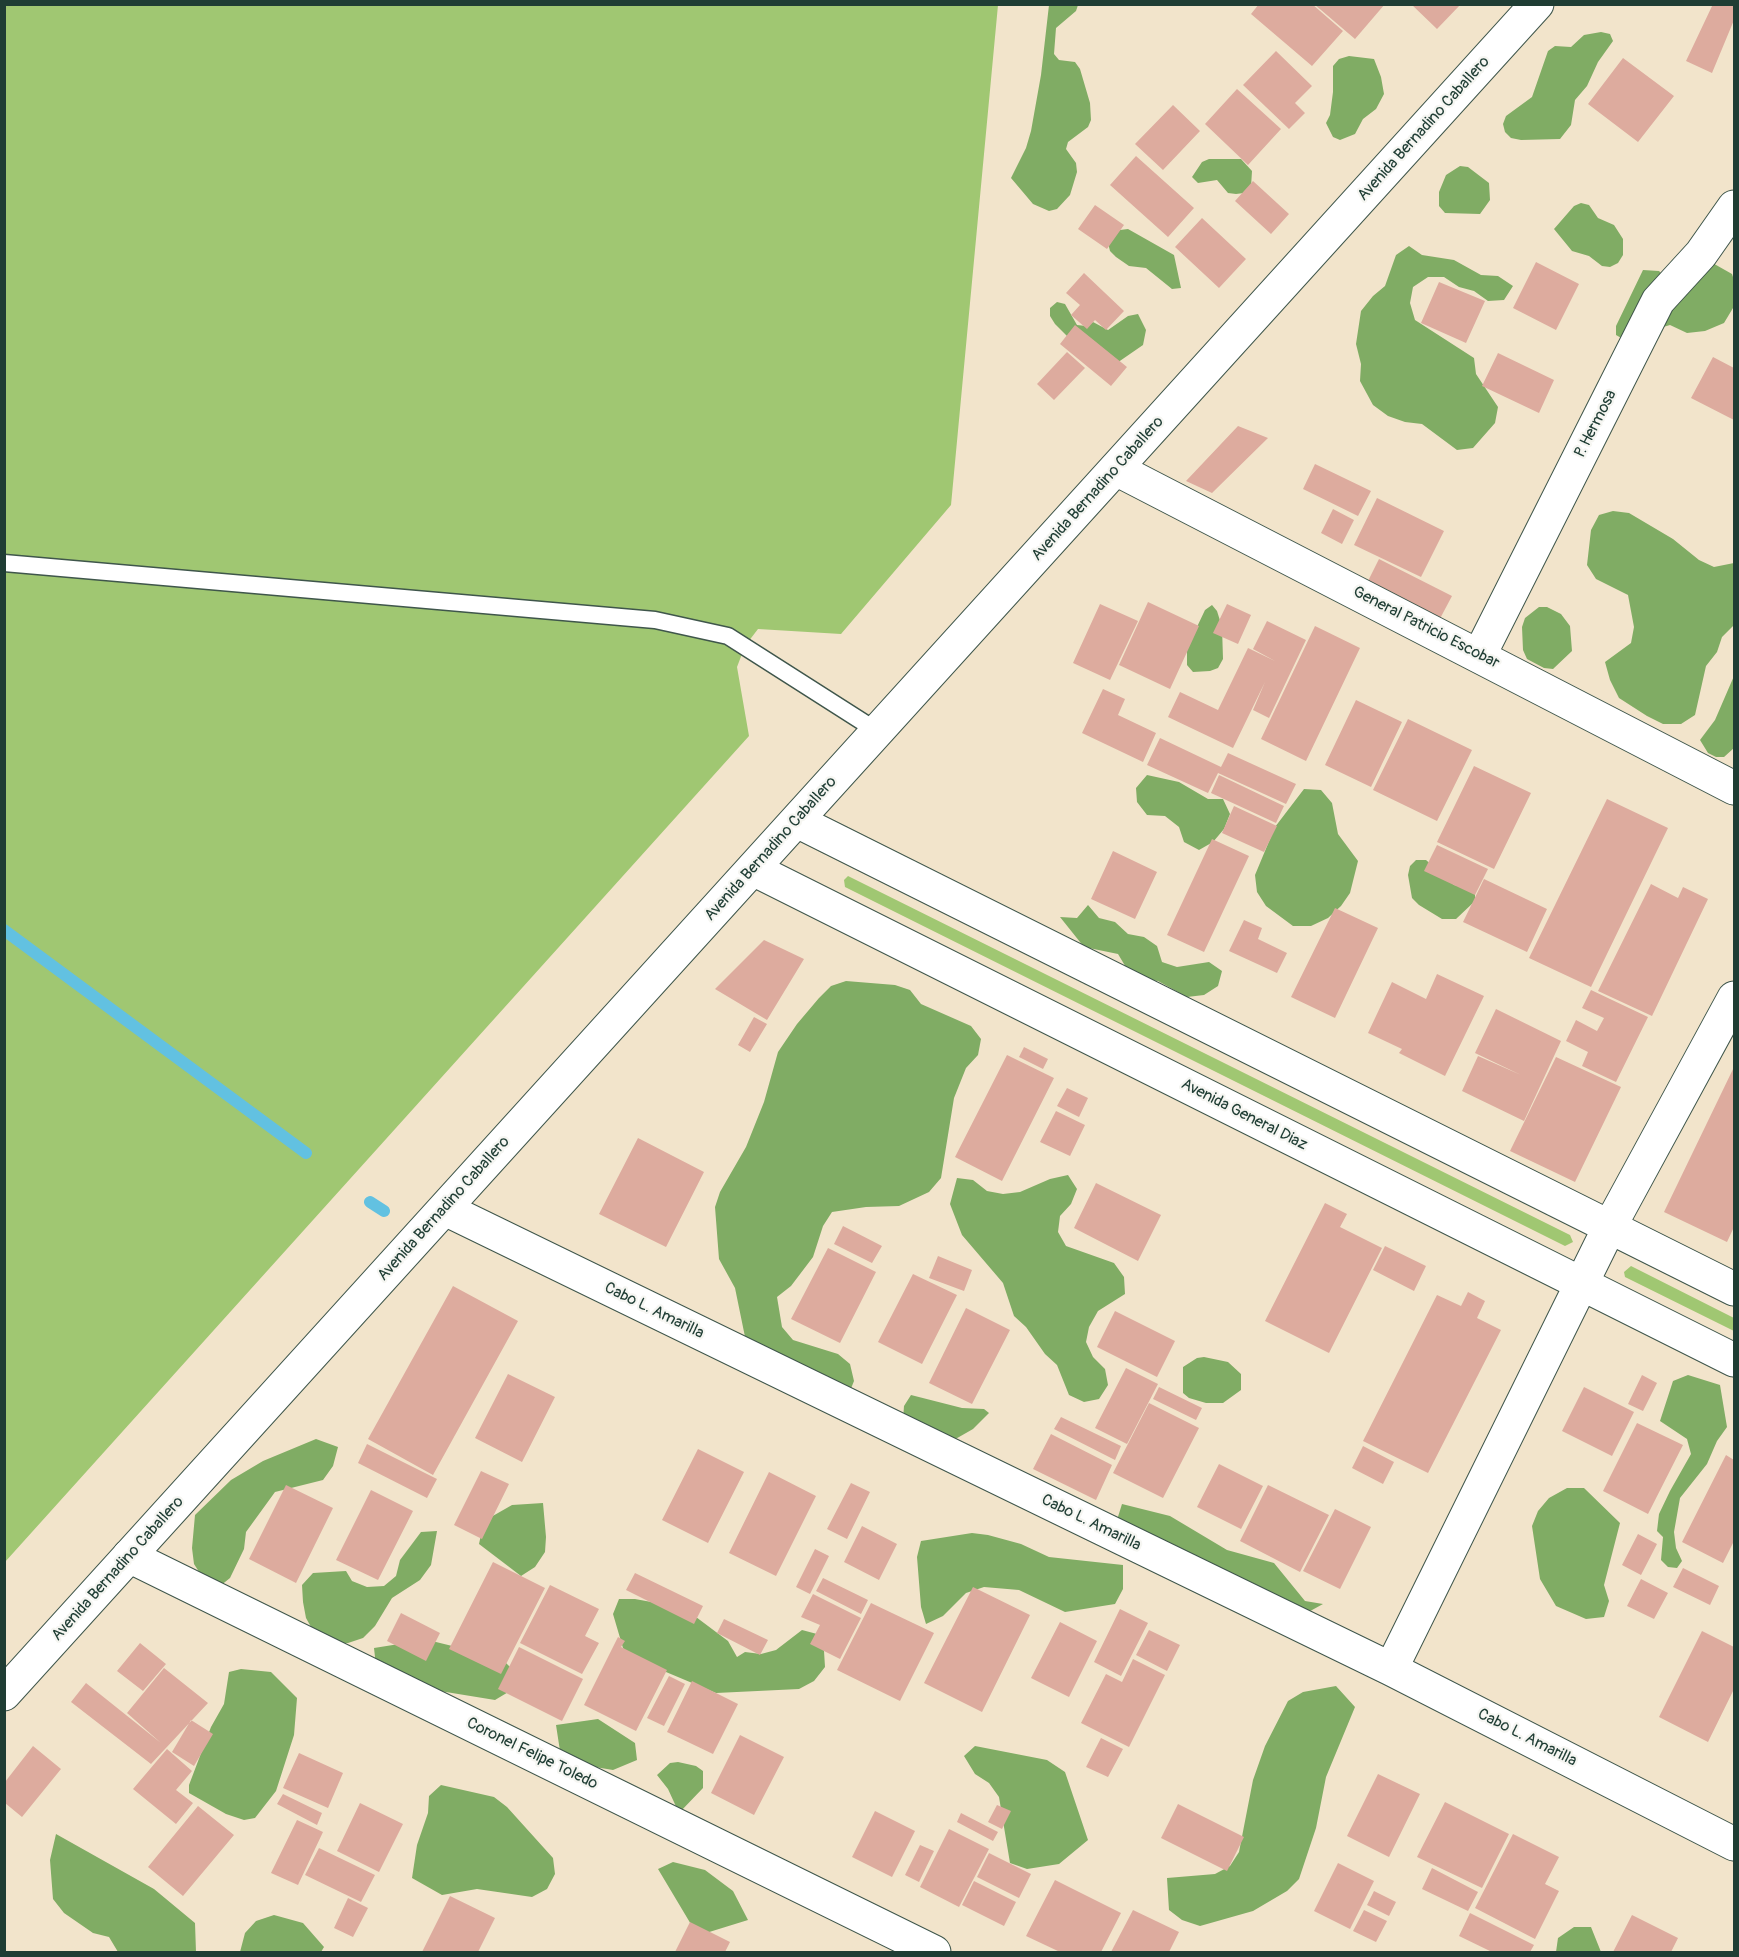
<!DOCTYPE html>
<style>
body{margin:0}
#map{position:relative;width:1739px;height:1957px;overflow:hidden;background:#f2e4cb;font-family:Pangolin,sans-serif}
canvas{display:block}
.frame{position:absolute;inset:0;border:6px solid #1f3d34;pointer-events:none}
</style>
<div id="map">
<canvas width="1739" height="1957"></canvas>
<div class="frame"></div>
</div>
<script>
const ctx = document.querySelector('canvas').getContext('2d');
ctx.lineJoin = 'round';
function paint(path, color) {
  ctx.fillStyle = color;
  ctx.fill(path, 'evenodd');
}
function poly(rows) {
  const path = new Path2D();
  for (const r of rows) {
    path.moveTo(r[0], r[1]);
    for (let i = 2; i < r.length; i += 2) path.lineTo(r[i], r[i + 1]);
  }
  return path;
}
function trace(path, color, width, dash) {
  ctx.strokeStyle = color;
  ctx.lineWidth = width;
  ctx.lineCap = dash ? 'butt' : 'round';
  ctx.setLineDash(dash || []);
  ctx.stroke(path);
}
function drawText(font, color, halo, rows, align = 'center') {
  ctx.font = font + ' Pangolin,sans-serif';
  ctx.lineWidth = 4.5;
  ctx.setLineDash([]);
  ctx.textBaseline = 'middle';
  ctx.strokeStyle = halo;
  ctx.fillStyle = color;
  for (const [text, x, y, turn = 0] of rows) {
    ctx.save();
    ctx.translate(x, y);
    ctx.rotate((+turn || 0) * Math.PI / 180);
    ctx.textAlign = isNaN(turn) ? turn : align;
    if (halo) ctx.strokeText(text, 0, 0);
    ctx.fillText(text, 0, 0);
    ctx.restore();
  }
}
paint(poly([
 [5,5,998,5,951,505,841,634,758,629,745,646,737,667,749,736,5,1562],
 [848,876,1570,1235,1573,1242,1565,1246,845,887,844,880],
 [1631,1266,1734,1318,1734,1331,1625,1277,1624,1272]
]), '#a0c772');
paint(poly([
 [1049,5,1078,5,1076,11,1056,28,1054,54,1059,60,1075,62,1080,69,1090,103,1091,120,1088,127,1068,142,1066,149,1076,163,1077,172,1070,195,1057,209,1049,211,1033,204,1011,178,1026,148,1031,131,1041,75],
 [1601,32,1610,34,1613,41,1598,62,1587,86,1575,100,1571,125,1560,139,1521,140,1511,138,1505,132,1503,124,1506,116,1532,97,1548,51,1555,46,1571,47,1584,35],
 [1349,56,1374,59,1381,77,1384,94,1376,109,1363,119,1355,134,1340,140,1333,137,1326,123,1330,115,1333,92,1333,66,1339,59],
 [1209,159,1241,159,1252,171,1251,187,1244,193,1236,194,1228,193,1217,180,1198,183,1192,177,1202,162],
 [1460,166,1468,167,1489,183,1490,200,1480,214,1445,213,1439,206,1439,192,1446,175],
 [1581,203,1589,205,1598,218,1614,225,1623,239,1623,255,1618,263,1610,267,1602,266,1589,256,1572,251,1554,229,1574,206],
 [1128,229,1174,255,1181,288,1172,289,1146,268,1129,266,1116,257,1110,251,1108,243,1120,230],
 [1409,246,1422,255,1454,260,1481,275,1498,276,1513,286,1504,300,1488,301,1474,291,1459,287,1444,277,1428,277,1413,287,1410,303,1415,320,1474,358,1476,374,1498,407,1495,423,1473,448,1457,450,1422,424,1405,422,1388,416,1373,405,1360,381,1361,364,1356,344,1361,311,1373,296,1385,286,1396,255],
 [1709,261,1732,274,1734,280,1733,308,1724,323,1705,331,1687,333,1670,325,1623,339,1616,335,1616,326,1643,270,1659,271,1666,278],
 [1057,302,1065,304,1077,325,1086,326,1093,322,1108,330,1128,316,1138,314,1146,330,1143,345,1114,365,1073,342,1055,324,1050,316,1050,308],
 [1613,511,1629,513,1673,539,1699,560,1714,567,1734,563,1734,625,1722,637,1717,652,1706,666,1695,715,1681,724,1663,724,1647,716,1619,698,1610,680,1605,662,1631,643,1634,627,1628,595,1596,579,1587,565,1591,530,1599,515],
 [1212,605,1217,611,1222,627,1223,659,1218,668,1210,671,1193,672,1187,665,1187,648,1205,610],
 [1539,607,1547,607,1561,614,1570,626,1572,651,1553,669,1544,668,1527,659,1523,650,1522,627,1525,618],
 [1734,676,1734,748,1724,757,1716,757,1708,753,1700,740,1715,720],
 [1147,775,1179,782,1208,799,1223,799,1230,814,1224,829,1213,842,1199,850,1184,842,1179,827,1165,816,1147,815,1137,802,1136,788],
 [1304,789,1321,790,1332,803,1338,834,1358,861,1350,893,1341,906,1328,918,1311,926,1293,926,1266,906,1257,892,1255,875,1275,827],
 [1416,860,1426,860,1454,885,1475,889,1475,901,1456,919,1442,919,1419,905,1412,898,1408,875,1410,866],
 [1088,905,1099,918,1115,922,1128,934,1144,937,1157,946,1162,962,1177,967,1209,962,1222,971,1218,986,1204,995,1187,997,1158,981,1140,979,1127,969,1118,954,1084,947,1060,917,1077,918],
 [846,981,895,985,910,990,921,1004,971,1026,981,1039,978,1055,966,1068,954,1098,941,1178,929,1192,899,1206,866,1207,832,1212,823,1226,813,1257,791,1286,777,1297,782,1327,793,1340,838,1354,850,1364,854,1381,848,1396,752,1371,735,1288,719,1259,715,1207,720,1192,746,1147,764,1102,778,1052,797,1024,819,998,831,986],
 [1068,1175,1077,1189,1071,1204,1060,1216,1058,1232,1066,1246,1114,1263,1124,1277,1125,1294,1098,1311,1089,1327,1086,1342,1093,1357,1105,1369,1108,1385,1099,1399,1084,1402,1069,1395,1057,1365,1045,1354,1026,1327,1014,1316,1003,1283,962,1235,950,1204,957,1178,973,1180,987,1191,1003,1194,1020,1192,1050,1179],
 [1204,1357,1228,1362,1241,1374,1241,1390,1223,1403,1206,1403,1189,1398,1183,1393,1183,1367,1197,1358],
 [1688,1375,1720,1385,1727,1427,1717,1441,1707,1464,1680,1498,1674,1532,1676,1548,1682,1561,1677,1568,1668,1567,1661,1560,1663,1537,1657,1531,1659,1514,1670,1491,1691,1454,1687,1439,1660,1421,1673,1381],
 [911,1395,962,1408,984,1409,989,1413,973,1429,952,1441,903,1420,904,1406],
 [316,1439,338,1447,333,1466,323,1480,275,1492,246,1532,244,1549,230,1578,215,1590,203,1578,194,1564,192,1548,195,1515,231,1480,263,1461],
 [1567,1488,1584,1488,1620,1523,1604,1585,1609,1601,1604,1617,1586,1619,1556,1606,1540,1579,1532,1526,1538,1511,1549,1498],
 [543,1503,546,1537,545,1552,535,1567,521,1576,479,1544,484,1521,512,1505],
 [1122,1504,1170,1516,1227,1550,1274,1563,1305,1601,1323,1604,1292,1621,1117,1520],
 [437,1531,431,1565,420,1580,392,1598,375,1626,363,1638,348,1643,329,1644,315,1634,306,1618,303,1602,302,1585,313,1573,346,1571,352,1581,367,1587,384,1586,396,1576,400,1560,421,1532],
 [972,1533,988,1535,1021,1544,1049,1557,1123,1565,1123,1589,1115,1604,1065,1612,1019,1590,984,1587,966,1593,943,1616,926,1624,921,1607,917,1557,921,1541],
 [619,1599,635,1599,684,1608,728,1641,737,1657,745,1652,761,1654,776,1650,802,1630,817,1634,824,1651,825,1667,814,1681,799,1689,716,1693,666,1672,633,1663,623,1648,613,1614],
 [418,1641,436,1642,501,1658,525,1682,495,1700,403,1685,376,1666,374,1648],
 [241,1669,271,1672,297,1698,294,1735,276,1791,255,1818,244,1820,226,1814,189,1793,189,1785,211,1727,224,1704,229,1672],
 [1336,1686,1355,1707,1326,1777,1316,1828,1299,1879,1287,1891,1253,1911,1200,1926,1182,1920,1169,1910,1167,1878,1215,1874,1230,1866,1239,1852,1253,1780,1265,1746,1288,1701,1303,1692],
 [598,1719,635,1743,637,1760,613,1770,571,1763,560,1751,556,1725],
 [975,1746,1047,1760,1065,1772,1088,1840,1059,1864,1027,1869,1010,1863,999,1797,989,1783,975,1774,964,1756],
 [678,1762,696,1766,703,1771,703,1788,679,1813,668,1789,657,1775,670,1763],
 [441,1785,494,1797,507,1807,553,1858,555,1874,547,1889,532,1897,477,1889,442,1895,412,1878,417,1845,428,1813,429,1796],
 [56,1834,154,1889,195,1923,196,1952,118,1952,109,1937,93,1933,64,1913,53,1899,50,1860],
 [673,1862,705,1870,733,1891,748,1920,706,1933,692,1926,658,1869],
 [274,1915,303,1923,324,1947,321,1952,240,1952,245,1933,256,1921],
 [1574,1927,1591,1927,1601,1952,1556,1952,1558,1938]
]), '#80ac64');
trace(poly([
 [4,930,306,1153],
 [370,1202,384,1211]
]), '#62c1e1', 12);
paint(poly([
 [1259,4,1312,4,1343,31,1312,66,1251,14],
 [1314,4,1385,4,1355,39],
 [1411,4,1461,4,1437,29],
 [1713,4,1734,4,1734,20,1712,73,1686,61],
 [1276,51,1312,86,1295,103,1305,113,1289,129,1243,85],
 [1623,58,1674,96,1638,142,1588,104],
 [1237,89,1281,129,1248,165,1205,124],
 [1173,105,1200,131,1163,170,1135,144],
 [1136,156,1194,208,1168,237,1110,185],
 [1253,181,1289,214,1271,234,1235,201],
 [1095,205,1124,225,1107,249,1078,229],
 [1202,218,1246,259,1219,288,1175,247],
 [1536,262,1579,284,1556,330,1513,308],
 [1084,273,1124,311,1106,330,1095,320,1087,329,1071,315,1080,305,1066,293],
 [1439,282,1485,301,1466,343,1421,323],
 [1075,325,1127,367,1111,386,1060,344],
 [1067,352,1085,368,1054,400,1037,384],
 [1498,353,1554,380,1539,413,1482,386],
 [1713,357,1734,368,1734,420,1691,398],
 [1238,426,1268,438,1212,493,1186,481],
 [1315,464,1371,491,1358,516,1303,489],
 [1377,498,1444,531,1421,577,1354,545],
 [1333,509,1354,520,1342,544,1321,533],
 [1379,559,1452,596,1435,628,1363,591],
 [1148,602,1199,626,1170,689,1119,665],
 [1100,604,1138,621,1110,680,1073,663],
 [1227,604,1251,615,1238,644,1213,633],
 [1267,621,1306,640,1269,718,1253,710,1265,682,1233,748,1168,717,1180,692,1218,710,1248,648,1275,661,1253,649],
 [1315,626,1360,648,1306,761,1261,739],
 [1103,689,1125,699,1118,715,1156,733,1143,762,1082,733],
 [1356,700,1402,722,1371,787,1325,765],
 [1408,719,1472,750,1437,821,1373,790],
 [1160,738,1221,767,1228,753,1296,784,1286,804,1218,773,1208,793,1147,765],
 [1474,766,1531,793,1494,869,1437,842],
 [1219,775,1284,806,1276,823,1211,793],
 [1607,799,1668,828,1591,987,1529,958],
 [1234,806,1277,826,1264,852,1222,833],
 [1212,839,1249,856,1204,952,1167,935],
 [1437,845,1488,869,1475,895,1424,871],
 [1113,851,1157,872,1135,919,1091,899],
 [1484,879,1547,909,1527,952,1463,922],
 [1651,884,1678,898,1683,887,1708,899,1652,1016,1598,991],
 [1335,908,1378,928,1335,1018,1291,997],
 [1244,920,1262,928,1258,939,1287,953,1277,973,1229,951],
 [764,940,804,959,767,1020,715,989],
 [1437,974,1484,996,1445,1076,1399,1053,1402,1049,1368,1033,1392,982,1426,999],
 [1591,990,1648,1017,1616,1082,1582,1066,1588,1052,1566,1041,1576,1020,1597,1031,1604,1018,1582,1008],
 [1496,1009,1561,1041,1524,1121,1462,1091,1478,1056,1521,1075,1475,1053],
 [754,1017,767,1024,750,1052,738,1045],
 [1024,1047,1048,1059,1043,1069,1019,1057],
 [1007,1055,1054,1078,1002,1181,955,1157],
 [1556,1057,1621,1087,1575,1182,1510,1151],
 [1734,1067,1734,1227,1727,1242,1664,1212],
 [1067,1088,1088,1098,1079,1117,1057,1106],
 [1056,1111,1085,1125,1070,1156,1040,1142],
 [638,1138,704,1172,666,1247,599,1214],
 [1096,1183,1161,1215,1138,1261,1074,1228],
 [1325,1203,1347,1214,1340,1227,1382,1248,1329,1353,1265,1321],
 [843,1226,882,1246,872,1263,834,1244],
 [1385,1246,1426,1266,1414,1291,1373,1270],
 [828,1248,876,1272,840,1343,791,1319],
 [938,1256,972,1270,964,1291,929,1278],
 [913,1274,957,1295,922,1364,878,1342],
 [453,1286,518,1321,433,1475,368,1439],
 [1468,1292,1485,1301,1477,1318,1501,1330,1428,1473,1363,1441,1437,1295,1461,1306],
 [966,1308,1010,1330,972,1404,929,1383],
 [1115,1311,1175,1341,1157,1377,1097,1347],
 [1126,1368,1158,1384,1127,1444,1095,1428],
 [508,1374,555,1397,522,1462,475,1438],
 [1642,1375,1657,1383,1643,1411,1628,1404],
 [1159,1387,1202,1408,1196,1420,1153,1399],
 [1584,1387,1634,1412,1612,1456,1562,1431],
 [1149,1403,1199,1428,1163,1498,1113,1473],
 [1061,1417,1121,1446,1115,1460,1054,1429],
 [1637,1423,1683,1445,1648,1514,1603,1491],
 [1051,1434,1112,1465,1096,1500,1033,1469],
 [367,1444,437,1479,427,1498,358,1463],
 [1363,1446,1394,1462,1383,1484,1352,1468],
 [698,1449,744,1472,708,1543,662,1520],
 [1726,1455,1734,1460,1734,1541,1723,1563,1682,1542],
 [1219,1464,1263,1486,1241,1529,1197,1507],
 [481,1471,509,1484,482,1539,454,1525],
 [769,1472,816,1496,776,1576,729,1553],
 [851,1483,870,1492,847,1539,827,1529],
 [286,1485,333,1508,296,1583,249,1559],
 [1268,1485,1329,1515,1300,1572,1240,1541],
 [371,1490,413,1511,378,1580,336,1560],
 [1335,1509,1371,1527,1340,1589,1303,1571],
 [862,1526,897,1544,879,1580,844,1562],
 [1638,1534,1657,1544,1641,1575,1622,1565],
 [815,1549,829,1556,810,1594,796,1587],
 [493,1562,545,1588,501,1674,449,1649],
 [1683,1568,1719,1586,1710,1605,1673,1587],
 [635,1573,703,1606,694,1624,626,1590],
 [823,1578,868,1600,861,1614,816,1591],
 [1641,1579,1668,1593,1654,1619,1627,1606],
 [550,1585,599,1609,585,1636,599,1643,582,1674,520,1643],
 [973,1587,1030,1615,982,1712,924,1683],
 [813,1594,861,1618,840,1659,810,1644,820,1625,801,1617],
 [871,1603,934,1633,900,1701,837,1670],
 [1120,1609,1148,1623,1121,1676,1094,1662],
 [401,1613,440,1633,426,1661,387,1641],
 [724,1619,768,1640,760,1655,717,1633],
 [1060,1622,1097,1641,1069,1697,1031,1678],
 [1149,1630,1180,1645,1167,1671,1136,1655],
 [1702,1631,1734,1647,1734,1689,1708,1742,1659,1717],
 [618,1637,625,1641,621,1647,667,1670,636,1731,584,1705],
 [140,1643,166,1664,143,1691,117,1671],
 [519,1647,583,1679,562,1721,498,1689],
 [1133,1659,1165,1675,1129,1747,1081,1723,1106,1674,1122,1682],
 [164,1668,208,1703,151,1764,71,1702,86,1683,161,1743,127,1713],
 [669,1676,685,1684,664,1726,647,1718],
 [692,1681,738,1704,713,1754,667,1732],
 [191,1720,213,1734,194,1766,172,1752],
 [740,1735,784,1757,754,1815,711,1793],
 [1101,1738,1123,1749,1108,1777,1086,1767],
 [33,1746,61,1769,22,1817,5,1803,5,1782],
 [167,1749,192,1771,176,1790,193,1803,176,1824,133,1789],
 [299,1753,343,1773,328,1808,283,1788],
 [1378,1774,1420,1794,1389,1857,1347,1836],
 [283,1794,322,1813,317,1825,277,1804],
 [1445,1802,1509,1834,1482,1888,1417,1857],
 [360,1803,403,1824,379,1872,337,1851],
 [1178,1804,1244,1837,1227,1871,1161,1838],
 [997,1805,1011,1811,1002,1829,988,1822],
 [198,1806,234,1835,183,1896,148,1867],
 [875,1811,915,1831,892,1877,852,1857],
 [961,1813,998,1832,993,1841,957,1822],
 [297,1820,323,1832,298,1885,271,1873],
 [949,1829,989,1849,959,1907,920,1887],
 [1513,1834,1559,1857,1545,1884,1559,1891,1535,1939,1475,1908],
 [920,1845,934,1851,919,1882,905,1875],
 [319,1848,375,1875,361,1902,305,1875],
 [989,1853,1031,1874,1019,1898,977,1877],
 [1338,1863,1374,1881,1350,1929,1314,1911],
 [1432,1868,1478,1892,1468,1911,1422,1889],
 [1055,1880,1121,1913,1101,1952,1060,1952,1026,1936],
 [974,1881,1016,1902,1004,1926,962,1905],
 [1374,1891,1396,1902,1389,1916,1367,1905],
 [450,1896,495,1918,478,1952,422,1952],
 [348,1898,368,1908,353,1937,334,1928],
 [1133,1910,1179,1932,1169,1952,1111,1952],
 [1364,1910,1387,1921,1376,1942,1353,1931],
 [1470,1913,1534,1945,1530,1952,1492,1952,1459,1936],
 [1632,1915,1678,1938,1671,1952,1613,1952],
 [690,1922,730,1942,725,1952,675,1952]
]), '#ddab9e');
const service = poly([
 [4,563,655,620,728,636,877,731]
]);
const minor = poly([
 [1116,469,1734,788],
 [1479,656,1658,301,1701,254,1734,207],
 [797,821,1734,1289],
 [753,869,1734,1360],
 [445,1209,1391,1669,1734,1844],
 [129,1556,934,1952],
 [1391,1669,1610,1226,1734,998]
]);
const tertiary = poly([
 [4,1694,1537,4]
]);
trace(service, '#3f564b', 19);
trace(minor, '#3f564b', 35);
trace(tertiary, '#3f564b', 35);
trace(service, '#fff', 16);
trace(minor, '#fff', 33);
trace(tertiary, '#fff', 33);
drawText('16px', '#1f3d34', '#f6f6f2', [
 ["Avenida Bernadino Caballero",1424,129,-48],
 ["P. Hermosa",1596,424,-63],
 ["Avenida Bernadino Caballero",1098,489,-48],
 ["General Patricio Escobar",1426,628,27],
 ["Avenida Bernadino Caballero",771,849,-48],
 ["Avenida General Diaz",1244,1115,27],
 ["Avenida Bernadino Caballero",444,1209,-48],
 ["Cabo L. Amarilla",654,1311,26],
 ["Cabo L. Amarilla",1091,1523,26],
 ["Avenida Bernadino Caballero",118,1569,-48],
 ["Cabo L. Amarilla",1527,1738,27],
 ["Coronel Felipe Toledo",532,1754,26]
]);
</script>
